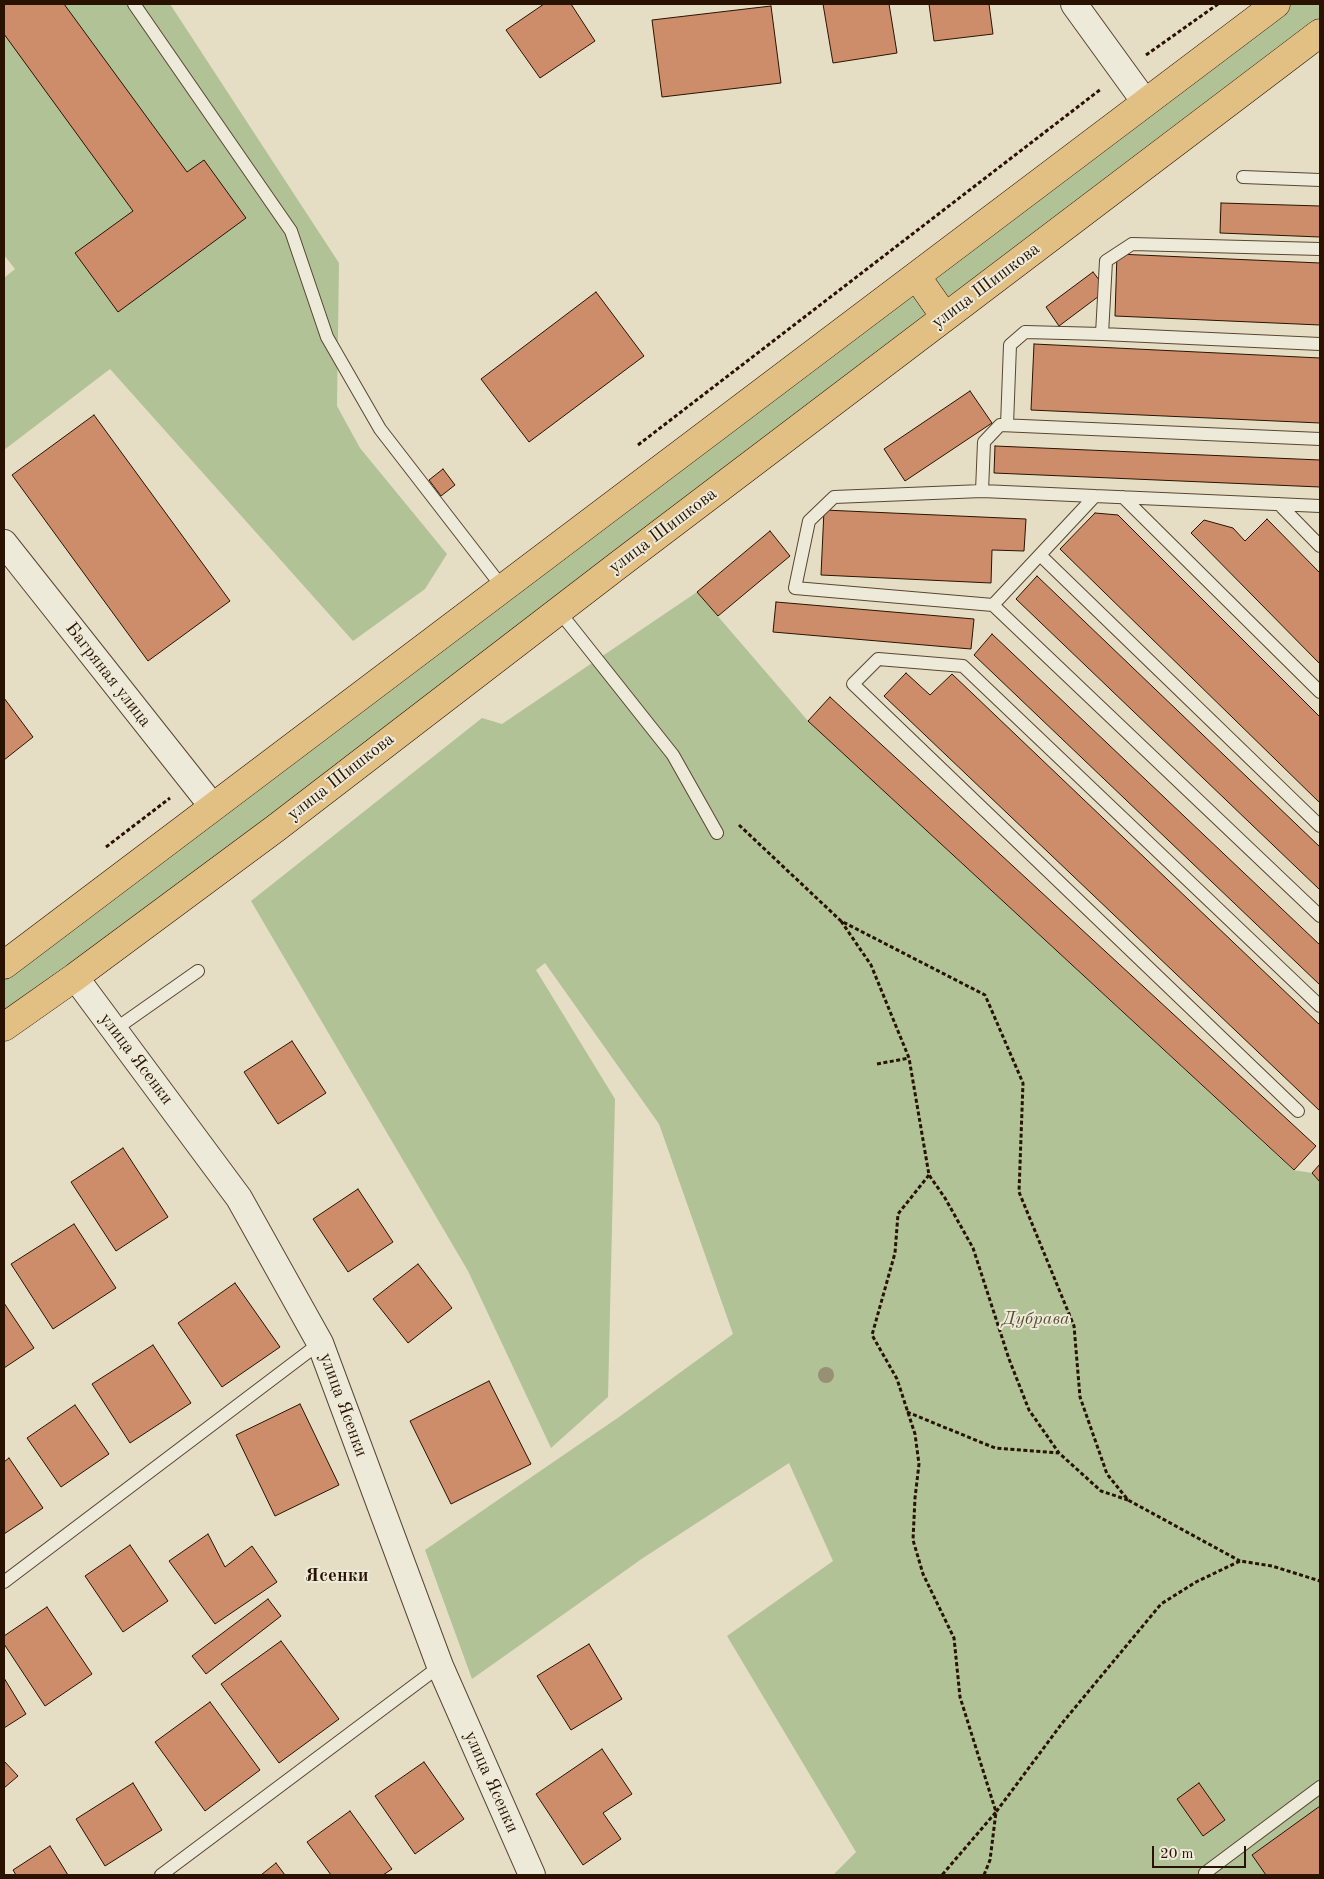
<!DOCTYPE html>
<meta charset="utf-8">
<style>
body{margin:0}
#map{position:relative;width:1324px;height:1879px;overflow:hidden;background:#e5dec4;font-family:"Old Standard TT",serif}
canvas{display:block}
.frame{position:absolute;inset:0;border:5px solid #291300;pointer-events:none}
.scale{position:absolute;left:1152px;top:1846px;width:94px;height:22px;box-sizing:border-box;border:2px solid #291300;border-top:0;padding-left:6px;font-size:15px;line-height:18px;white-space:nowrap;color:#291300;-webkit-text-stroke:4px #eeead9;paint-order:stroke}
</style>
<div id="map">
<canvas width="1324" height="1879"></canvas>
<div class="frame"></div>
<div class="scale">20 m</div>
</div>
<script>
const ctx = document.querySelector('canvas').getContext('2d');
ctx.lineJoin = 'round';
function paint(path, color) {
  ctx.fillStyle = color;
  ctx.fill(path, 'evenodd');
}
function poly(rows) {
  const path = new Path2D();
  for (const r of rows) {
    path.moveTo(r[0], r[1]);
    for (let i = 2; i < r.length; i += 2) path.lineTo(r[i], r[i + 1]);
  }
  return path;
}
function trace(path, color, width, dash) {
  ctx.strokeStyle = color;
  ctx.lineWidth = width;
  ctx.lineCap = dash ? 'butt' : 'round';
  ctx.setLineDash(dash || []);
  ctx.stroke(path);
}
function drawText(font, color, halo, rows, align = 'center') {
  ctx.font = font + ' "Old Standard TT",serif';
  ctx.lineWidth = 4;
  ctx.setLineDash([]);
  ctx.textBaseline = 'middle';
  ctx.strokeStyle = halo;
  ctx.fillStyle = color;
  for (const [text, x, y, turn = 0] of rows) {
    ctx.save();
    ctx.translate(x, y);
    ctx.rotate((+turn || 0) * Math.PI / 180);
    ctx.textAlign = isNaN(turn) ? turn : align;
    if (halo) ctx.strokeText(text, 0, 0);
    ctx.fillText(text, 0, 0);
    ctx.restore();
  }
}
paint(poly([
 [4,4,170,4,339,263,337,406,360,448,447,554,425,589,353,641,110,369,4,450,4,278,15,269,4,255],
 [1276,4,1320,4,1320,33,4,1023,4,965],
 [697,592,808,721,1293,1170,1312,1173,1320,1182,1320,1875,833,1875,856,1852,727,1636,833,1561,789,1463,643,1558,472,1679,425,1550,619,1417,733,1334,659,1124,545,963,536,970,615,1099,608,1397,551,1448,468,1271,251,901,482,718,502,724]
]), '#b1c296');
const building = poly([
 [4,4,64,4,187,172,204,160,246,218,118,312,75,253,133,211,4,34,4,4],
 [544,4,571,4,595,41,540,78,506,30,544,4],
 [823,4,889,4,897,53,833,63,823,4],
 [929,4,989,4,993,34,934,41,929,4],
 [771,6,781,83,662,97,652,20,771,6],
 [1221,203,1320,206,1320,237,1220,233,1221,203],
 [1117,254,1320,263,1320,325,1115,316,1117,254],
 [1093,272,1107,290,1059,326,1046,307,1093,272],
 [596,292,644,356,529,442,481,379,596,292],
 [1034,344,1320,358,1320,423,1031,410,1034,344],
 [970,391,992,423,905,481,884,449,970,391],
 [94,415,230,601,148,661,12,475,94,415],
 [995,446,1320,460,1320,487,994,473,995,446],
 [443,469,455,485,441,496,429,480,443,469],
 [824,510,1026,519,1024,551,992,550,991,583,821,575,824,510],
 [1095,513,1118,515,1320,717,1320,803,1060,549,1095,513],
 [1267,519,1320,573,1320,664,1191,533,1204,520,1233,528,1245,541,1267,519],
 [770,531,790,556,718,616,697,592,770,531],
 [1037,576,1320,847,1320,890,1016,599,1037,576],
 [776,602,974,619,971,649,773,632,776,602],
 [992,634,1320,945,1320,985,974,655,992,634],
 [906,673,930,695,952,674,1320,1025,1320,1111,884,696,906,673],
 [830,697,1316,1146,1294,1170,808,721,830,697],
 [4,698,33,737,4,760,4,698],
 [292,1041,326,1093,278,1124,244,1072,292,1041],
 [123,1148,168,1217,116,1251,71,1182,123,1148],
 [1320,1164,1320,1182,1312,1173,1320,1164],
 [358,1189,393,1242,348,1272,313,1219,358,1189],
 [74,1224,116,1288,53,1329,11,1264,74,1224],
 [418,1264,452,1308,408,1343,373,1299,418,1264],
 [235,1283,280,1347,222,1387,178,1323,235,1283],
 [4,1303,34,1348,4,1368,4,1303],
 [153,1345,191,1403,130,1443,92,1384,153,1345],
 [489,1381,531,1464,451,1504,410,1421,489,1381],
 [300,1404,339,1485,275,1516,236,1435,300,1404],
 [75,1405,109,1454,61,1487,27,1438,75,1405],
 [9,1458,43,1508,4,1534,4,1462,9,1458],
 [208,1534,225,1567,252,1546,277,1582,215,1624,169,1561,208,1534],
 [130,1545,168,1601,123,1632,85,1576,130,1545],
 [268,1599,281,1616,206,1674,192,1656,268,1599],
 [47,1607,92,1674,45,1706,4,1644,4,1636,47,1607],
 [281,1641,339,1719,279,1763,221,1684,281,1641],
 [589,1644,622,1699,571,1730,537,1676,589,1644],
 [4,1678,26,1714,4,1728,4,1678],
 [210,1702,260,1770,205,1811,155,1742,210,1702],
 [602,1749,632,1794,603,1813,621,1839,583,1865,536,1794,602,1749],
 [4,1761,18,1776,4,1788,4,1761],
 [424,1762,464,1819,415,1854,375,1796,424,1762],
 [133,1783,162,1830,105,1866,76,1819,133,1783],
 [1199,1783,1225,1820,1203,1836,1177,1799,1199,1783],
 [1320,1806,1320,1875,1266,1875,1252,1855,1320,1806],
 [350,1811,392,1869,383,1875,331,1875,307,1842,350,1811],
 [50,1846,68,1875,16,1875,13,1870,50,1846],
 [276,1863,285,1875,261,1875,276,1863]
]);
paint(building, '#cd8d6b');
trace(building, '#291300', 1);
const service = poly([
 [134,4,291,231,327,337,380,429,503,588],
 [1243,177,1320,180],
 [1102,334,1106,261,1132,244,1320,249],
 [1007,425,1010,345,1025,332,1102,334,1320,344],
 [982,491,984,442,1000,425,1320,439],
 [1095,496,993,605,1320,916],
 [1123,497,1320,692],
 [1279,504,1320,546],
 [1040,555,1320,826],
 [993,605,795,588,809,521,834,497,982,491,1320,506],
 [558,610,673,755,717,833],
 [114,1030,198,971],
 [1298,1111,853,684,878,659,963,666,1320,1006],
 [4,1582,320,1343],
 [1205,1873,1320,1787],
 [161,1875,440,1666]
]);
const minor = poly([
 [1074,4,1145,102],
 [4,543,213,807],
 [75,977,239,1198,320,1343,440,1666,532,1875]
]);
const primary = poly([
 [917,277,945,317],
 [4,965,1276,4],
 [4,1027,75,977,276,828,621,563,1320,33]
]);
trace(service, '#584631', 14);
trace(minor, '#584631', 28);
trace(primary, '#291300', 29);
trace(poly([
 [1146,55,1218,4],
 [638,445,1101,89],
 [739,825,841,921,985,995,1023,1083,1019,1192,1074,1326,1080,1397,1107,1474,1128,1500,1240,1561],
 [106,847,170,798],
 [841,921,871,965,909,1058,929,1175,945,1198,973,1248,1009,1359,1029,1410,1059,1453],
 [877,1064,909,1058],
 [929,1175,898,1214,895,1253,872,1335,897,1379,915,1434,919,1464,915,1498,913,1540,923,1574,954,1638,960,1697,996,1812,942,1875],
 [907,1412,995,1448,1059,1453,1101,1491,1128,1500],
 [984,1875,990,1860,996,1812,1063,1722,1161,1604,1196,1582,1240,1561,1272,1566,1320,1581]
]), '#291300', 3, [4, 2.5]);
trace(service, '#eeead9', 12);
trace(minor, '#eeead9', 26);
trace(primary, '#e2bf82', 28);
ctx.fillStyle = '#989075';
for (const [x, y] of [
 [826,1375]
]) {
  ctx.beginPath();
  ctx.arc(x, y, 8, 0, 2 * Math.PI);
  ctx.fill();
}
drawText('18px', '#291300', '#eeead9', [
 ["улица Шишкова",986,286,-37],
 ["улица Шишкова",663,531,-37],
 ["Багряная улица",108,675,52],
 ["улица Шишкова",341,777,-38],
 ["улица Ясенки",136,1059,53],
 ["улица Ясенки",343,1405,70],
 ["улица Ясенки",491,1782,66]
]);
drawText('italic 18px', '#595034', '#eeead9', [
 ["Дубрава",1036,1319]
]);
drawText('bold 19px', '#291300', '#eeead9', [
 ["Ясенки",337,1576]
]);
</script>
